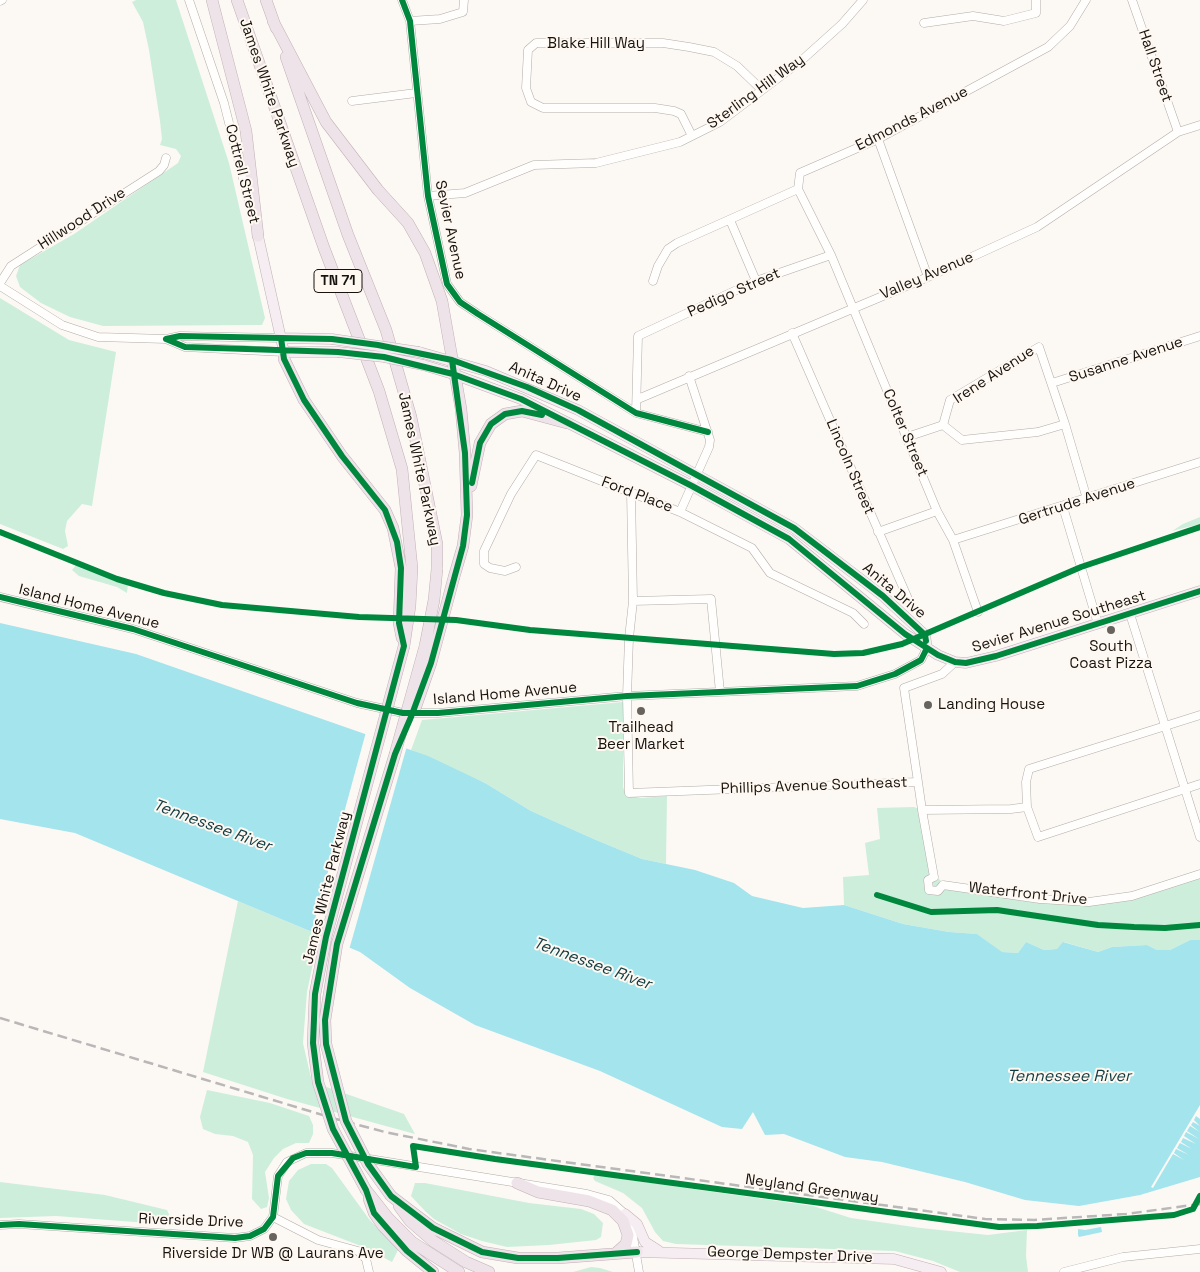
<!DOCTYPE html>
<style>
body{margin:0}
canvas{display:block;background:#fcf8f4}
</style>
<canvas width="1200" height="1272"></canvas>
<script>
const ctx = document.querySelector('canvas').getContext('2d');
ctx.lineJoin = 'round';
function paint(path, color) {
  ctx.fillStyle = color;
  ctx.fill(path, 'evenodd');
}
function poly(rows) {
  const path = new Path2D();
  for (const r of rows) {
    path.moveTo(r[0], r[1]);
    for (let i = 2; i < r.length; i += 2) path.lineTo(r[i], r[i + 1]);
  }
  return path;
}
function trace(path, color, width, dash) {
  ctx.strokeStyle = color;
  ctx.lineWidth = width;
  ctx.lineCap = dash ? 'butt' : 'round';
  ctx.setLineDash(dash || []);
  ctx.stroke(path);
}
function drawText(font, color, halo, rows, align = 'center') {
  ctx.font = font + ' "Space Grotesk",sans-serif';
  ctx.lineWidth = 4;
  ctx.setLineDash([]);
  ctx.textBaseline = 'middle';
  ctx.strokeStyle = halo;
  ctx.fillStyle = color;
  for (const [text, x, y, turn = 0] of rows) {
    ctx.save();
    ctx.translate(x, y);
    ctx.rotate((+turn || 0) * Math.PI / 180);
    ctx.textAlign = isNaN(turn) ? turn : align;
    if (halo) ctx.strokeText(text, 0, 0);
    ctx.fillText(text, 0, 0);
    ctx.restore();
  }
}
paint(poly([
 [136,0,176,0,229,163,265,318,262,325,103,326,70,317,41,303,20,287,16,276,20,265,74,234,178,163,181,156,176,149,160,145,162,139,160,121,149,50,143,22,132,2],
 [0,298,69,340,116,352,92,506,82,504,67,521,65,531,68,546,63,549,0,524],
 [1200,517,1200,524,1172,531,1183,524],
 [76,565,128,583,127,593,117,587,79,576,72,570],
 [623,702,623,787,626,795,641,798,667,796,666,864,642,859,596,840,531,811,485,783,411,750,422,720],
 [914,807,922,810,937,877,942,882,1040,899,1103,901,1200,874,1200,940,1190,940,1170,950,1157,950,1147,945,1112,947,1098,952,1064,942,1057,949,1044,950,1026,942,1018,953,1001,952,977,934,949,932,903,924,844,905,843,877,869,875,865,843,880,839,877,808],
 [238,901,319,935,307,992,303,1043,312,1082,404,1114,415,1134,287,1099,203,1072],
 [207,1090,270,1103,309,1116,313,1125,313,1134,309,1143,296,1143,283,1149,274,1158,265,1172,269,1198,267,1207,261,1209,252,1199,253,1155,248,1142,233,1136,215,1134,203,1129,200,1117],
 [311,1164,326,1164,332,1168,369,1219,398,1250,392,1262,366,1248,304,1224,291,1210,286,1199,289,1181,298,1170],
 [595,1175,813,1206,851,1218,921,1228,988,1235,1027,1230,1026,1256,1028,1272,960,1272,933,1261,895,1251,676,1244,663,1241,655,1232,642,1208,623,1193,595,1181,593,1178],
 [0,1182,105,1195,167,1210,174,1225,56,1216,0,1218],
 [415,1183,425,1183,529,1203,581,1209,594,1214,603,1223,601,1237,596,1240,549,1245,507,1247,482,1241,461,1234,434,1219,425,1211,411,1196],
 [591,1267,600,1268,613,1272,573,1272]
]), '#ceeedc');
paint(poly([
 [0,623,136,654,428,756,485,783,531,811,596,840,642,859,695,870,734,883,752,896,803,908,844,905,903,924,949,932,977,934,1002,952,1018,953,1026,942,1044,950,1057,949,1063,942,1098,952,1112,947,1147,945,1157,950,1170,950,1190,940,1200,940,1200,1177,1140,1195,1079,1206,1025,1200,965,1182,882,1162,845,1157,784,1134,765,1135,753,1112,742,1129,722,1127,600,1071,475,1025,410,988,360,952,75,833,0,819],
 [1101,1227,1102,1232,1079,1237,1078,1235,1078,1229,1085,1230]
]), '#a3e4ed');
paint(poly([
 [366,732,407,746,349,950,311,934],
 [1200,1105,1200,1119,1196,1116,1194,1120,1200,1126,1193,1122,1191,1125,1200,1132,1190,1126,1187,1131,1199,1139,1186,1132,1184,1136,1196,1144,1183,1138,1181,1142,1192,1149,1180,1143,1177,1148,1189,1155,1176,1149,1174,1153,1184,1160,1173,1154,1153,1188,1151,1187]
]), '#fcf8f4');
const minor = poly([
 [189,0,224,103,250,206],
 [402,0,410,21,428,196,447,284,460,302,478,314,636,413,708,432],
 [1132,0,1178,132],
 [0,1,2,0],
 [410,21,440,19,463,12,464,0],
 [924,23,973,16,1004,21,1036,13,1036,0],
 [352,101,416,93],
 [692,136,681,114,674,111,655,108,543,108,531,102,526,88,528,50,536,43,663,43,689,47,714,52,737,66,762,90],
 [878,139,928,277],
 [798,189,831,255,937,511,953,540,978,612],
 [428,196,465,193,534,165,596,163,680,142,720,122,802,60,842,24,863,0],
 [730,220,756,281],
 [653,281,658,266,668,249,677,243,798,189,800,173,878,139,1048,47,1070,26,1086,0],
 [0,283,11,266,159,171,164,165,166,158],
 [0,286,62,325,98,337,166,339,180,336,281,338],
 [792,333,909,601],
 [166,339,185,347,284,352],
 [1052,383,1200,336],
 [638,399,928,277,1037,227,1178,132,1200,125],
 [636,413,638,336,756,281,831,255],
 [943,425,950,400,1039,347,1065,424,1087,499],
 [943,425,962,440,1038,432,1065,424],
 [907,437,943,425],
 [631,492,633,601,629,638,627,696,629,793,918,782,922,810,1011,809,1027,807],
 [1063,507,1098,624],
 [680,512,709,447,710,440,689,376],
 [878,532,937,511],
 [953,540,1200,462],
 [516,567,505,571,490,568,484,564,484,551,511,494,536,455,680,512,752,548,770,573,853,613,864,624],
 [0,597,133,629,357,703,403,713,438,713,627,696,857,686,895,674,921,660,927,648],
 [633,601,711,599,720,692],
 [1130,614,1200,837],
 [1200,715,1029,769,1026,782,1027,807,1038,837,1200,784],
 [918,782,904,688,942,674,955,662],
 [922,810,934,877],
 [934,877,928,880,929,890,938,891,943,885],
 [943,885,1040,899,1089,902,1132,896,1200,874],
 [273,1217,318,1240,358,1251,366,1259,369,1272],
 [0,1225,19,1224,235,1238,250,1236,264,1229,273,1217,278,1176,287,1162,306,1153,332,1153,587,1194,609,1200,625,1214,631,1225,639,1272],
 [1064,1272,1123,1257,1200,1249]
]);
const major = poly([
 [258,236,284,352,338,352],
 [281,338,332,339],
 [419,352,486,371,578,410,794,528,883,596,925,635,927,648],
 [423,365,453,374,521,399,692,486,789,539,905,634,938,655,955,662,966,663,996,656,1200,591],
 [625,1214,637,1224,645,1242,659,1251],
 [637,1252,894,1259,941,1272]
]);
const highway = poly([
 [212,0,246,131,258,236],
 [237,0,324,248,379,391,402,469,412,568,410,606,404,646],
 [266,0,276,28],
 [273,21,326,122,378,190,408,223,425,253,442,301,461,409,465,453,467,515,463,546,454,577],
 [286,57,348,235,386,330,411,417,437,544,437,569],
 [284,352,284,359,304,400,342,456,385,510,393,528,401,568,399,623,402,638],
 [471,486,480,443,491,424,505,414,522,411,567,423],
 [517,1183,538,1192,589,1201,612,1210,623,1221,628,1235,626,1244,616,1253],
 [366,1190,388,1218,412,1242,459,1272],
 [391,1196,433,1228,482,1252,518,1258,558,1258,637,1252],
 [369,1199,374,1213,383,1226,407,1251,433,1272],
 [399,1206,410,1221,433,1241,466,1262,489,1272]
]);
trace(minor, '#b1ada9', 9);
trace(major, '#c0b2b7', 11);
trace(highway, '#c0b2b7', 12);
trace(minor, '#fffefd', 8);
trace(major, '#f5edf1', 10);
trace(highway, '#eee3e9', 11);
trace(poly([
 [0,1018,336,1119,385,1132,469,1149,985,1219,1034,1220,1126,1214,1200,1204]
]), '#b9b7b7', 2.5, [10, 5]);
const majorBridge = poly([
 [332,339,419,352],
 [338,352,384,357,423,365]
]);
const highwayBridge = poly([
 [415,709,431,663,454,577],
 [366,1190,333,1129,318,1082,313,1043,315,994,326,937,404,646],
 [391,1196,368,1164,346,1121,326,1044,325,1020,337,944,395,754,425,646,434,600,437,569]
]);
trace(majorBridge, '#c0b2b7', 11, []);
trace(highwayBridge, '#c0b2b7', 12, []);
trace(majorBridge, '#f5edf1', 10);
trace(highwayBridge, '#eee3e9', 11);
trace(poly([
 [402,0,410,21,428,196,447,284,460,302,478,314,636,413,708,432],
 [281,338,284,359,304,400,342,456,385,510,397,542,401,568,399,623,404,646,326,937,315,994,313,1043,318,1082,333,1129,366,1190,374,1213,407,1251,433,1272],
 [166,339,185,347,338,352,384,357,453,374,521,399,692,486,789,539,905,634,938,655,955,662,966,663,996,656,1200,591],
 [166,339,180,336,332,339,378,345,452,360,527,387,578,410,794,528,883,596,925,635,926,641],
 [452,360,465,453,467,515,463,546,431,663,411,717,395,754,337,944,325,1020,326,1044,346,1121,368,1164,391,1196,433,1228,482,1252,518,1258,558,1258,637,1252],
 [472,483,480,443,491,424,505,414,522,411,542,415],
 [0,532,117,579,164,593,222,605,359,617,456,620,530,630,834,654,863,653,902,644,1081,567,1200,527],
 [0,597,133,629,357,703,403,713,438,713,627,696,857,686,895,674,921,660,927,648],
 [877,895,931,912,997,910,1098,925,1134,927,1165,928,1200,925],
 [0,1225,19,1224,235,1238,250,1236,264,1229,273,1217,278,1176,293,1158,306,1153,332,1153,416,1167,413,1146,495,1159,999,1227,1037,1226,1174,1215,1193,1209,1200,1196]
]), '#00873e', 6);
for (const [x, y, r, color] of [
 [1111,630,5,"#67635f"],
 [928,705,5,"#67635f"],
 [641,711,5,"#67635f"],
 [273,1237,5,"#67635f"]
]) {
  const dot = new Path2D();
  dot.arc(x, y, r, 0, 2 * Math.PI);
  ctx.fillStyle = color;
  ctx.fill(dot);
  trace(dot, '#fff8f1', 2);
}
for (const [x, y, w] of [
 [338,281,48]
]) {
  const box = new Path2D();
  box.roundRect(x - w / 2, y - 11.5, w, 23, 4);
  ctx.fillStyle = '#fff8f1';
  ctx.fill(box);
  trace(box, '#17130f', 1);
}
drawText('bold 14px', '#17130f', null, [
 ["TN 71",338,281]
]);
drawText('15px', '#17130f', '#fff8f1', [
 ["Blake Hill Way",596,44],
 ["Hall Street",1155,66,71],
 ["Sterling Hill Way",756,92,-36],
 ["James White Parkway",269,93,71],
 ["Edmonds Avenue",912,119,-27],
 ["Cottrell Street",242,174,76],
 ["Hillwood Drive",82,219,-33],
 ["Sevier Avenue",450,230,78],
 ["Valley Avenue",927,276,-23],
 ["Pedigo Street",734,293,-24],
 ["Susanne Avenue",1126,360,-18],
 ["Irene Avenue",994,375,-33],
 ["Anita Drive",545,382,24],
 ["Colter Street",905,433,67],
 ["Lincoln Street",850,467,67],
 ["James White Parkway",419,469,78],
 ["Ford Place",637,495,21],
 ["Gertrude Avenue",1077,502,-18],
 ["Anita Drive",894,591,40],
 ["Island Home Avenue",89,607,14],
 ["Sevier Avenue Southeast",1059,622,-17],
 ["Island Home Avenue",505,694,-5],
 ["Phillips Avenue Southeast",814,786,-2],
 ["James White Parkway",327,888,-76],
 ["Waterfront Drive",1028,894,6],
 ["Neyland Greenway",812,1189,8],
 ["Riverside Drive",191,1221,2],
 ["George Dempster Drive",790,1255,2]
]);
drawText('15px', '#17130f', '#fff8f1', [
 ["South",1111,647],
 ["Coast Pizza",1111,664],
 ["Landing House",938,705,"left"],
 ["Trailhead",641,728],
 ["Beer Market",641,745],
 ["Riverside Dr WB @ Laurans Ave",273,1254]
]);
drawText('italic 16px', '#103d44', '#fff8f1', [
 ["Tennessee River",212,826,20],
 ["Tennessee River",592,964,20],
 ["Tennessee River",1069,1077]
]);
</script>
